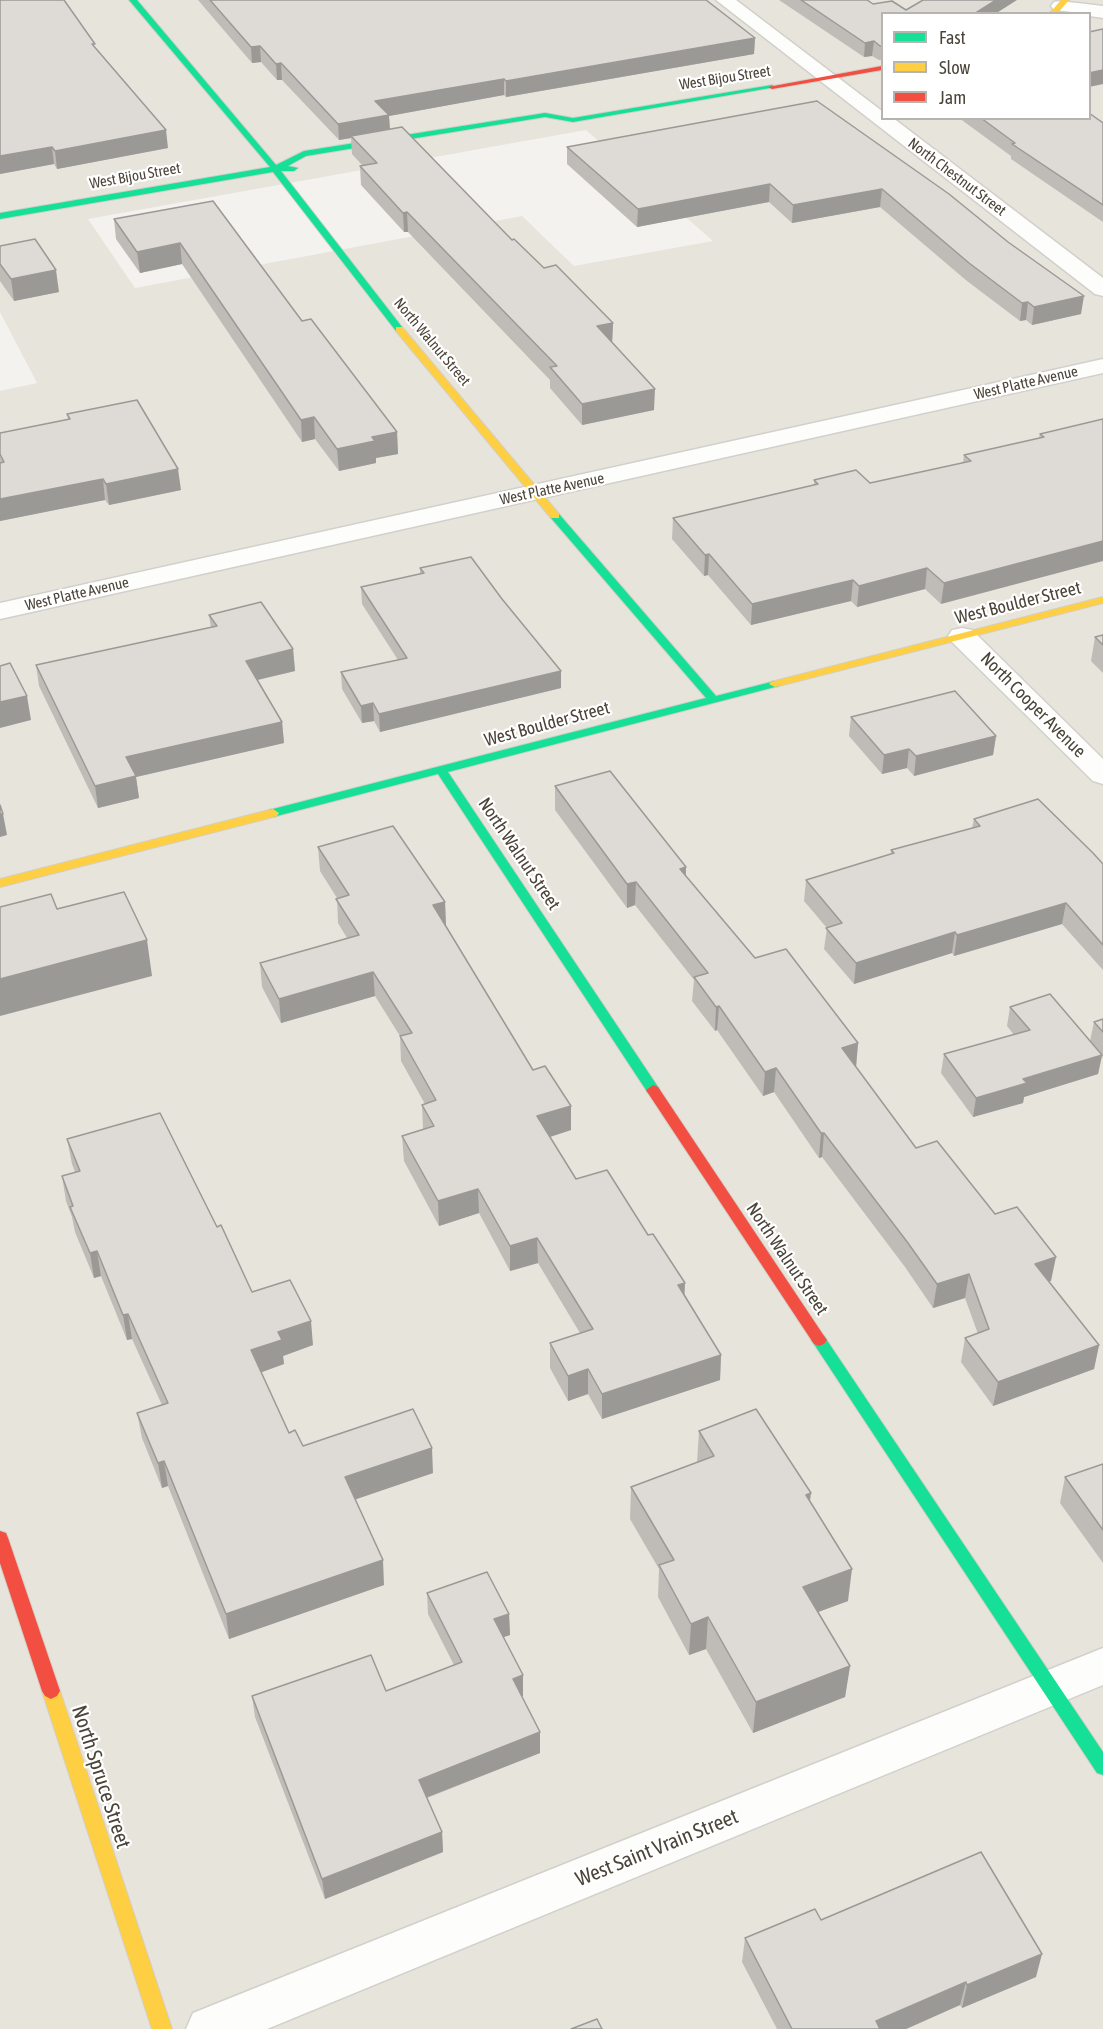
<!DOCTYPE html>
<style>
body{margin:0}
#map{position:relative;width:1103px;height:2029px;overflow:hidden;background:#f4f2ee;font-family:"Asap Condensed",sans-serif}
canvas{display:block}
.legend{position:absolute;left:881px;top:12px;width:210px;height:108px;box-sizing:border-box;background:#fff;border:2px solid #b7b4b0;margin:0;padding:8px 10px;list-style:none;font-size:18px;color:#4b4439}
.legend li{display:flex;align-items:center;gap:12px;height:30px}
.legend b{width:30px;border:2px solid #b7b4b0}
</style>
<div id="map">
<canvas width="1103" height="2029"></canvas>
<ul class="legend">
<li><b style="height:8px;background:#16e098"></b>Fast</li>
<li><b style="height:8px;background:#ffcf43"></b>Slow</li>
<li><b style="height:8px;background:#f24e42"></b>Jam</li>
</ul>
</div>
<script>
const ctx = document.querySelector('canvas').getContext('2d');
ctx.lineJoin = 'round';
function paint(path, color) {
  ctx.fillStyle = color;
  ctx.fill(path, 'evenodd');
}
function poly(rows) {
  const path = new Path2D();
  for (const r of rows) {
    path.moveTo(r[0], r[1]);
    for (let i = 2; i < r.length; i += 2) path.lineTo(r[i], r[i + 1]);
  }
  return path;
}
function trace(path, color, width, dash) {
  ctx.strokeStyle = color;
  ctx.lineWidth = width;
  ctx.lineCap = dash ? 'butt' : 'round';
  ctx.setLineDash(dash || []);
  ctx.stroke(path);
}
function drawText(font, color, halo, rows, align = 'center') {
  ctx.font = font + ' "Asap Condensed",sans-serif';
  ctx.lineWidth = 4.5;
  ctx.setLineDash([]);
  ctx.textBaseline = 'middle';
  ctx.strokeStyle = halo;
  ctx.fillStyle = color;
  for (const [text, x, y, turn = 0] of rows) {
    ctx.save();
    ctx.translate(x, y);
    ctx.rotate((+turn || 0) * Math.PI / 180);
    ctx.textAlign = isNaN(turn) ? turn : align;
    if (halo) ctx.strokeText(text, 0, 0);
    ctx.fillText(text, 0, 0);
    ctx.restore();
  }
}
paint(poly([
 [0,0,1103,0,1103,2029,0,2029,0,391,37,383,0,312],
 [882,14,1090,14,1090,118,882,118],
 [586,130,713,241,574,266,522,216,135,288,88,219]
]), '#e7e4dc');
const street = poly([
 [716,0,736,0,882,111,882,118,893,118,1103,278,1103,296,1095,294,716,0],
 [1060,1,1103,6,1103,18,1090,16,1090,14,1054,10,1051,6,1054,2,1060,1],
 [1103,359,1103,373,0,619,0,603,1103,359],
 [962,628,972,630,1103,759,1103,784,1093,781,952,642,948,636,952,630,962,628],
 [1103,1648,1103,1685,267,2029,186,2029,193,2013,1103,1648]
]);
const fast = poly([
 [129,0,137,0,276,165,304,151,545,113,573,118,772,85,776,87,573,122,545,117,306,156,288,166,298,168,294,171,281,171,402,327,402,331,399,332,396,331,273,172,0,219,0,213,270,167,129,0],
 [555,513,559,514,716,696,775,681,781,684,779,686,448,772,660,1090,653,1095,648,1093,438,774,273,817,267,813,269,810,706,698,551,518,550,516,555,513],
 [819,1334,824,1336,1103,1752,1103,1775,1097,1773,814,1344,811,1340,814,1336,819,1334]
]);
const slow = poly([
 [1061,0,1069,0,1057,14,1049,14,1061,0],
 [396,327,402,327,559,514,559,518,551,518,396,331,396,327],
 [1103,597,1103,603,775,687,769,684,771,682,1103,597],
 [273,809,279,813,277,816,0,887,0,879,273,809],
 [51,1683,57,1686,60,1691,172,2029,152,2029,42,1691,45,1686,51,1683]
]);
const jam = poly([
 [882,66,882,70,772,89,768,87,882,66],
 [653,1085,658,1087,824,1336,827,1340,824,1344,819,1346,814,1344,648,1093,646,1090,653,1085],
 [0,1531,6,1533,8,1538,60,1691,57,1696,51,1699,45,1696,42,1691,0,1563,0,1531]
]);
trace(street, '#d2d0cb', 3);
trace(fast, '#d3cfc5', 2);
trace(slow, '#d3cfc5', 2);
trace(jam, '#d3cfc5', 2);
paint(street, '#fdfdfc');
paint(fast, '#16e098');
paint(slow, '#ffcf43');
paint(jam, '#f24e42');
paint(poly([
 [198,0,706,0,755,38,754,54,506,97,504,95,389,116,390,129,512,240,544,268,613,323,612,344,654,410,582,425,550,388,550,380,408,232,404,232,361,185,360,166,363,166,352,154,351,138,339,140,282,80,277,80,261,62,252,63],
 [779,0,867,0,873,4,906,10,1017,0,882,14,882,60,879,60,872,56,864,57],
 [95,48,168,148,57,169,54,164,0,174],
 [817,101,1081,314,1032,325,1026,320,1020,321,967,281,880,207,792,223,769,202,637,227,567,164,567,147],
 [959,118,1089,118,1103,123,1103,222,1011,159,1011,156],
 [213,201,302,321,397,432,398,454,376,458,376,463,339,471,315,439,302,442,182,264,140,273,116,239,114,219],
 [0,246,59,292,14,301,0,281],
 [67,414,181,490,109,505,105,500,0,521,0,433,68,419],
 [1103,419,941,604,925,589,857,607,851,601,751,625,708,575,704,576,672,539,673,518,814,486,814,480,870,483,963,463,964,455,1039,438,1040,434],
 [420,568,502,599,561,671,561,688,380,732,374,721,362,723,342,689,341,672,398,660,362,604,361,587,420,574],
 [209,615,293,649,295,671,258,680,282,722,284,743,136,777,139,798,98,808,39,686,36,665,211,628],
 [1103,635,1103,673,1091,661,1095,637],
 [851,717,996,736,993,755,914,776,907,768,882,774,849,736],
 [555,786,686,867,686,876,755,958,858,1043,856,1067,916,1148,995,1214,1051,1281,1049,1281,1099,1345,1094,1369,993,1406,961,1362,965,1338,978,1334,965,1298,933,1308,905,1267,822,1157,819,1158,774,1092,763,1096,717,1030,715,1031,692,1001,694,980,635,905,627,908,555,810],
 [974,819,1103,864,1103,970,1062,924,954,956,952,953,854,984,824,949,827,928,804,901,806,880,891,855,891,850,972,828],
 [318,847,445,902,446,926,533,1070,571,1106,571,1130,550,1137,576,1179,685,1295,721,1355,720,1380,602,1419,588,1394,568,1401,550,1368,550,1343,580,1333,538,1263,510,1271,479,1213,439,1226,404,1161,402,1136,423,1129,422,1105,425,1104,401,1061,400,1036,375,996,281,1023,262,987,260,963,347,938,338,923,337,898,320,871],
 [1010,1007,1090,1041,1094,1022,1103,1019,1103,1058,1102,1056,1098,1074,1024,1097,1023,1103,973,1117,941,1073,944,1054,1014,1035,1007,1026],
 [67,1139,217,1227,252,1292,313,1345,283,1356,284,1364,261,1372,289,1433,303,1446,433,1473,355,1499,384,1585,229,1639,168,1486,162,1488,142,1438,137,1413,162,1405,132,1339,127,1340,101,1276,94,1278,75,1232,72,1217,66,1201,62,1176,75,1172,72,1164],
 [699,1431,810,1502,848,1601,818,1612,850,1666,845,1697,753,1733,706,1649,689,1655,658,1597,659,1569,630,1519,631,1487,697,1463],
 [1103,1464,1103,1563,1060,1503,1065,1477],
 [427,1593,509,1614,510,1635,503,1637,523,1675,523,1696,522,1696,540,1753,427,1798,442,1832,443,1852,325,1899,255,1717,252,1696,386,1691,454,1665,428,1614],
 [821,1920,1036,1977,962,2008,960,2005,906,2029,777,2029,742,1962,745,1938]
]), '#bfbcb8');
paint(poly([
 [996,0,1017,0,995,14,974,14],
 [755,38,754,54,506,97,506,81],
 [874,41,872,56,864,57,865,43],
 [260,46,261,62,252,63,251,47],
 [281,63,282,80,277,80,276,64],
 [1103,70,1103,84,1089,87,1089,73],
 [504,79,504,95,389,116,390,132,351,136,351,138,339,140,338,124,375,101],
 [166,130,168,148,57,169,55,151],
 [52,147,54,164,0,174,0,156],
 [770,184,769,202,637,227,638,209],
 [882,189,880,207,792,223,793,205],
 [407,212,408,232,404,232,403,213],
 [180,243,182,264,140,273,137,252],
 [56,270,59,292,14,301,11,279],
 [1084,296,1081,314,1032,325,1034,307],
 [1028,302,1026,320,1020,321,1022,303],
 [613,323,612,344,597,326],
 [655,389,654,410,582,425,582,404],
 [314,417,315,439,302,442,301,420],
 [397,432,398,454,376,458,376,463,339,471,337,449,372,437],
 [178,469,181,490,109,505,106,484],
 [103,479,105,500,0,521,0,499],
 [1103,541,1103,561,941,604,944,583],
 [709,554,708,575,704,576,705,555],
 [927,568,925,589,857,607,859,586],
 [853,580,851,601,751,625,752,604],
 [293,649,295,671,248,682,246,661],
 [561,671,561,688,380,732,379,714],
 [27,696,31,720,0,728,0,702],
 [373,703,374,721,362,723,361,706],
 [282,722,284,743,136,777,139,798,98,808,95,786,126,757],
 [996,736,993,755,914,776,916,756],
 [909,749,907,768,882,774,884,755],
 [0,814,3,814,7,835,0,837],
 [686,867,685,891,680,869],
 [636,882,635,905,627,908,627,884],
 [445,902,446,926,433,905],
 [1066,903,1062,924,954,956,957,935],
 [955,932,952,953,854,984,856,963],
 [147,940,152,976,0,1016,0,979],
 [373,972,375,996,281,1023,279,999],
 [719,1006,717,1030,715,1031,716,1007],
 [858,1043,856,1067,842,1048],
 [1102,1055,1098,1074,1024,1097,1023,1103,973,1117,976,1098,1023,1079],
 [776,1068,774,1092,763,1096,765,1072],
 [571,1106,571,1130,537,1141,537,1116],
 [821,1133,824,1133,822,1157,819,1158],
 [478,1189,479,1213,439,1226,438,1201],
 [537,1238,538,1263,510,1271,510,1246],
 [97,1251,101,1276,94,1278,90,1253],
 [1056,1257,1051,1281,1031,1288,1035,1264],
 [969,1274,965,1298,933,1308,937,1284],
 [685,1283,684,1307,678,1285],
 [128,1314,132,1339,127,1340,123,1315],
 [311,1321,313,1345,283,1356,284,1364,254,1375,251,1350,278,1332],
 [1099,1345,1094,1369,993,1406,998,1382],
 [721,1355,720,1380,602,1419,602,1394],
 [588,1369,588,1394,568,1401,568,1376],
 [432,1448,433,1473,348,1502,345,1477],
 [164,1461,168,1486,162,1488,158,1463],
 [811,1493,807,1525,806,1495],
 [383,1560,384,1585,229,1639,226,1614],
 [852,1569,848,1601,799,1619,803,1587],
 [509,1614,510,1635,495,1640,494,1619],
 [708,1617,706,1649,689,1655,691,1624],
 [850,1666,845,1697,753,1733,756,1702],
 [523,1675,523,1696,514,1700,513,1679],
 [540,1732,540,1753,420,1800,419,1780],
 [442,1832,443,1852,325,1899,322,1879],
 [1042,1954,1036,1977,962,2008,967,1985],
 [966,1982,960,2005,906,2029,874,2029,876,2021]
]), '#9b9996');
const building = poly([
 [0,0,64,0,95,44,92,44,166,130,55,151,52,147,0,156,0,0],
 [210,0,706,0,755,38,506,81,504,79,375,101,389,115,338,124,281,63,276,64,260,46,251,47,210,0],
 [801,0,867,0,873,4,892,1,906,10,923,0,996,0,974,14,882,14,882,46,880,46,874,41,865,43,801,0],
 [1103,29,1103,70,1089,73,1089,32,1103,29],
 [817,101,949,194,1008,242,1084,296,1034,307,1028,302,1022,303,969,263,882,189,793,205,770,184,638,209,567,147,817,101],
 [1089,113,1103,123,1103,205,1012,144,1015,143,981,118,1089,118,1089,113],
 [402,127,512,240,514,239,544,268,556,265,613,323,597,326,655,389,582,404,550,367,557,366,407,212,403,213,360,166,377,163,351,136,402,127],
 [213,201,302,321,311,319,397,432,372,437,375,441,337,449,314,417,301,420,180,243,137,252,114,219,213,201],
 [35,239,56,270,11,279,0,264,0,246,35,239],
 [137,400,178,469,106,484,103,479,0,499,0,463,4,462,0,454,0,433,70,419,67,414,137,400],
 [1103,419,1103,541,944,583,927,568,859,586,853,580,752,604,709,554,705,555,673,518,818,484,814,480,856,470,870,483,971,461,964,455,1044,437,1040,434,1103,419],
 [471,557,502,599,561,671,379,714,373,703,361,706,341,672,407,658,361,587,424,573,420,568,471,557],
 [261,602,293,649,246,661,282,722,126,757,136,776,95,786,36,665,217,626,209,615,261,602],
 [1103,635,1103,645,1095,637,1103,635],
 [10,663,27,696,0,702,0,666,10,663],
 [955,691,996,736,916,756,909,749,884,755,851,717,955,691],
 [610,771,686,867,680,869,755,958,786,949,858,1043,842,1048,916,1148,937,1141,995,1214,1017,1207,1056,1257,1035,1264,1099,1345,998,1382,965,1338,989,1329,969,1274,937,1284,908,1243,824,1133,821,1133,776,1068,765,1072,719,1006,716,1007,694,977,708,973,636,882,627,884,555,786,610,771],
 [1038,799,1093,853,1103,864,1103,945,1066,903,957,935,955,932,856,963,826,928,842,923,806,880,894,853,891,850,980,826,974,819,1038,799],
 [0,805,3,814,0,814,0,805],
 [393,826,445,902,433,905,533,1070,545,1066,571,1106,537,1116,576,1179,607,1170,648,1235,653,1234,685,1283,678,1285,721,1355,602,1394,588,1369,568,1376,550,1343,593,1329,537,1238,510,1246,478,1189,438,1201,402,1136,434,1126,422,1105,436,1100,400,1036,412,1033,373,972,279,999,260,963,359,935,336,899,349,895,318,847,393,826],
 [124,892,147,940,0,979,0,907,51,894,57,909,124,892],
 [1050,994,1102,1055,1023,1079,1027,1083,976,1098,944,1054,1030,1030,1010,1007,1050,994],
 [1103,1019,1103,1032,1094,1022,1103,1019],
 [160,1113,217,1227,221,1225,252,1292,290,1280,311,1321,278,1332,282,1340,251,1350,289,1433,295,1430,303,1446,413,1409,432,1448,345,1477,383,1560,226,1614,164,1461,158,1463,137,1413,168,1403,128,1314,123,1315,97,1251,90,1253,70,1207,73,1206,62,1176,80,1171,67,1139,160,1113],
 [756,1409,811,1493,806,1495,852,1569,803,1587,850,1666,756,1702,708,1617,691,1624,659,1565,674,1560,631,1487,714,1456,699,1431,756,1409],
 [1103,1464,1103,1530,1065,1477,1103,1464],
 [487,1572,509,1614,494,1619,523,1675,513,1679,540,1732,419,1780,442,1832,322,1879,252,1696,371,1655,386,1691,462,1662,427,1593,487,1572],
 [981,1852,1042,1954,967,1985,966,1982,876,2021,880,2029,792,2029,745,1938,815,1909,821,1920,981,1852],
 [597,2019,602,2029,571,2029,597,2019]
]);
paint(building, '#dedbd6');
trace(building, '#9b9996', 1.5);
drawText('15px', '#4b4439', '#fff', [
 ["West Bijou Street",725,78,-9],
 ["West Bijou Street",135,176,-10],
 ["North Chestnut Street",957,177,37],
 ["North Walnut Street",432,342,50],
 ["West Platte Avenue",1026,383,-13],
 ["West Platte Avenue",552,489,-12],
 ["West Platte Avenue",77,594,-13]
]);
drawText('18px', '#4b4439', '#fff', [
 ["West Boulder Street",1018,603,-14],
 ["North Cooper Avenue",1033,705,45],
 ["West Boulder Street",547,724,-15],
 ["North Walnut Street",519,854,56],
 ["North Walnut Street",787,1259,56]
]);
drawText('21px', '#4b4439', '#fff', [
 ["North Spruce Street",101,1777,72],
 ["West Saint Vrain Street",657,1848,-22]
]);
</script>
